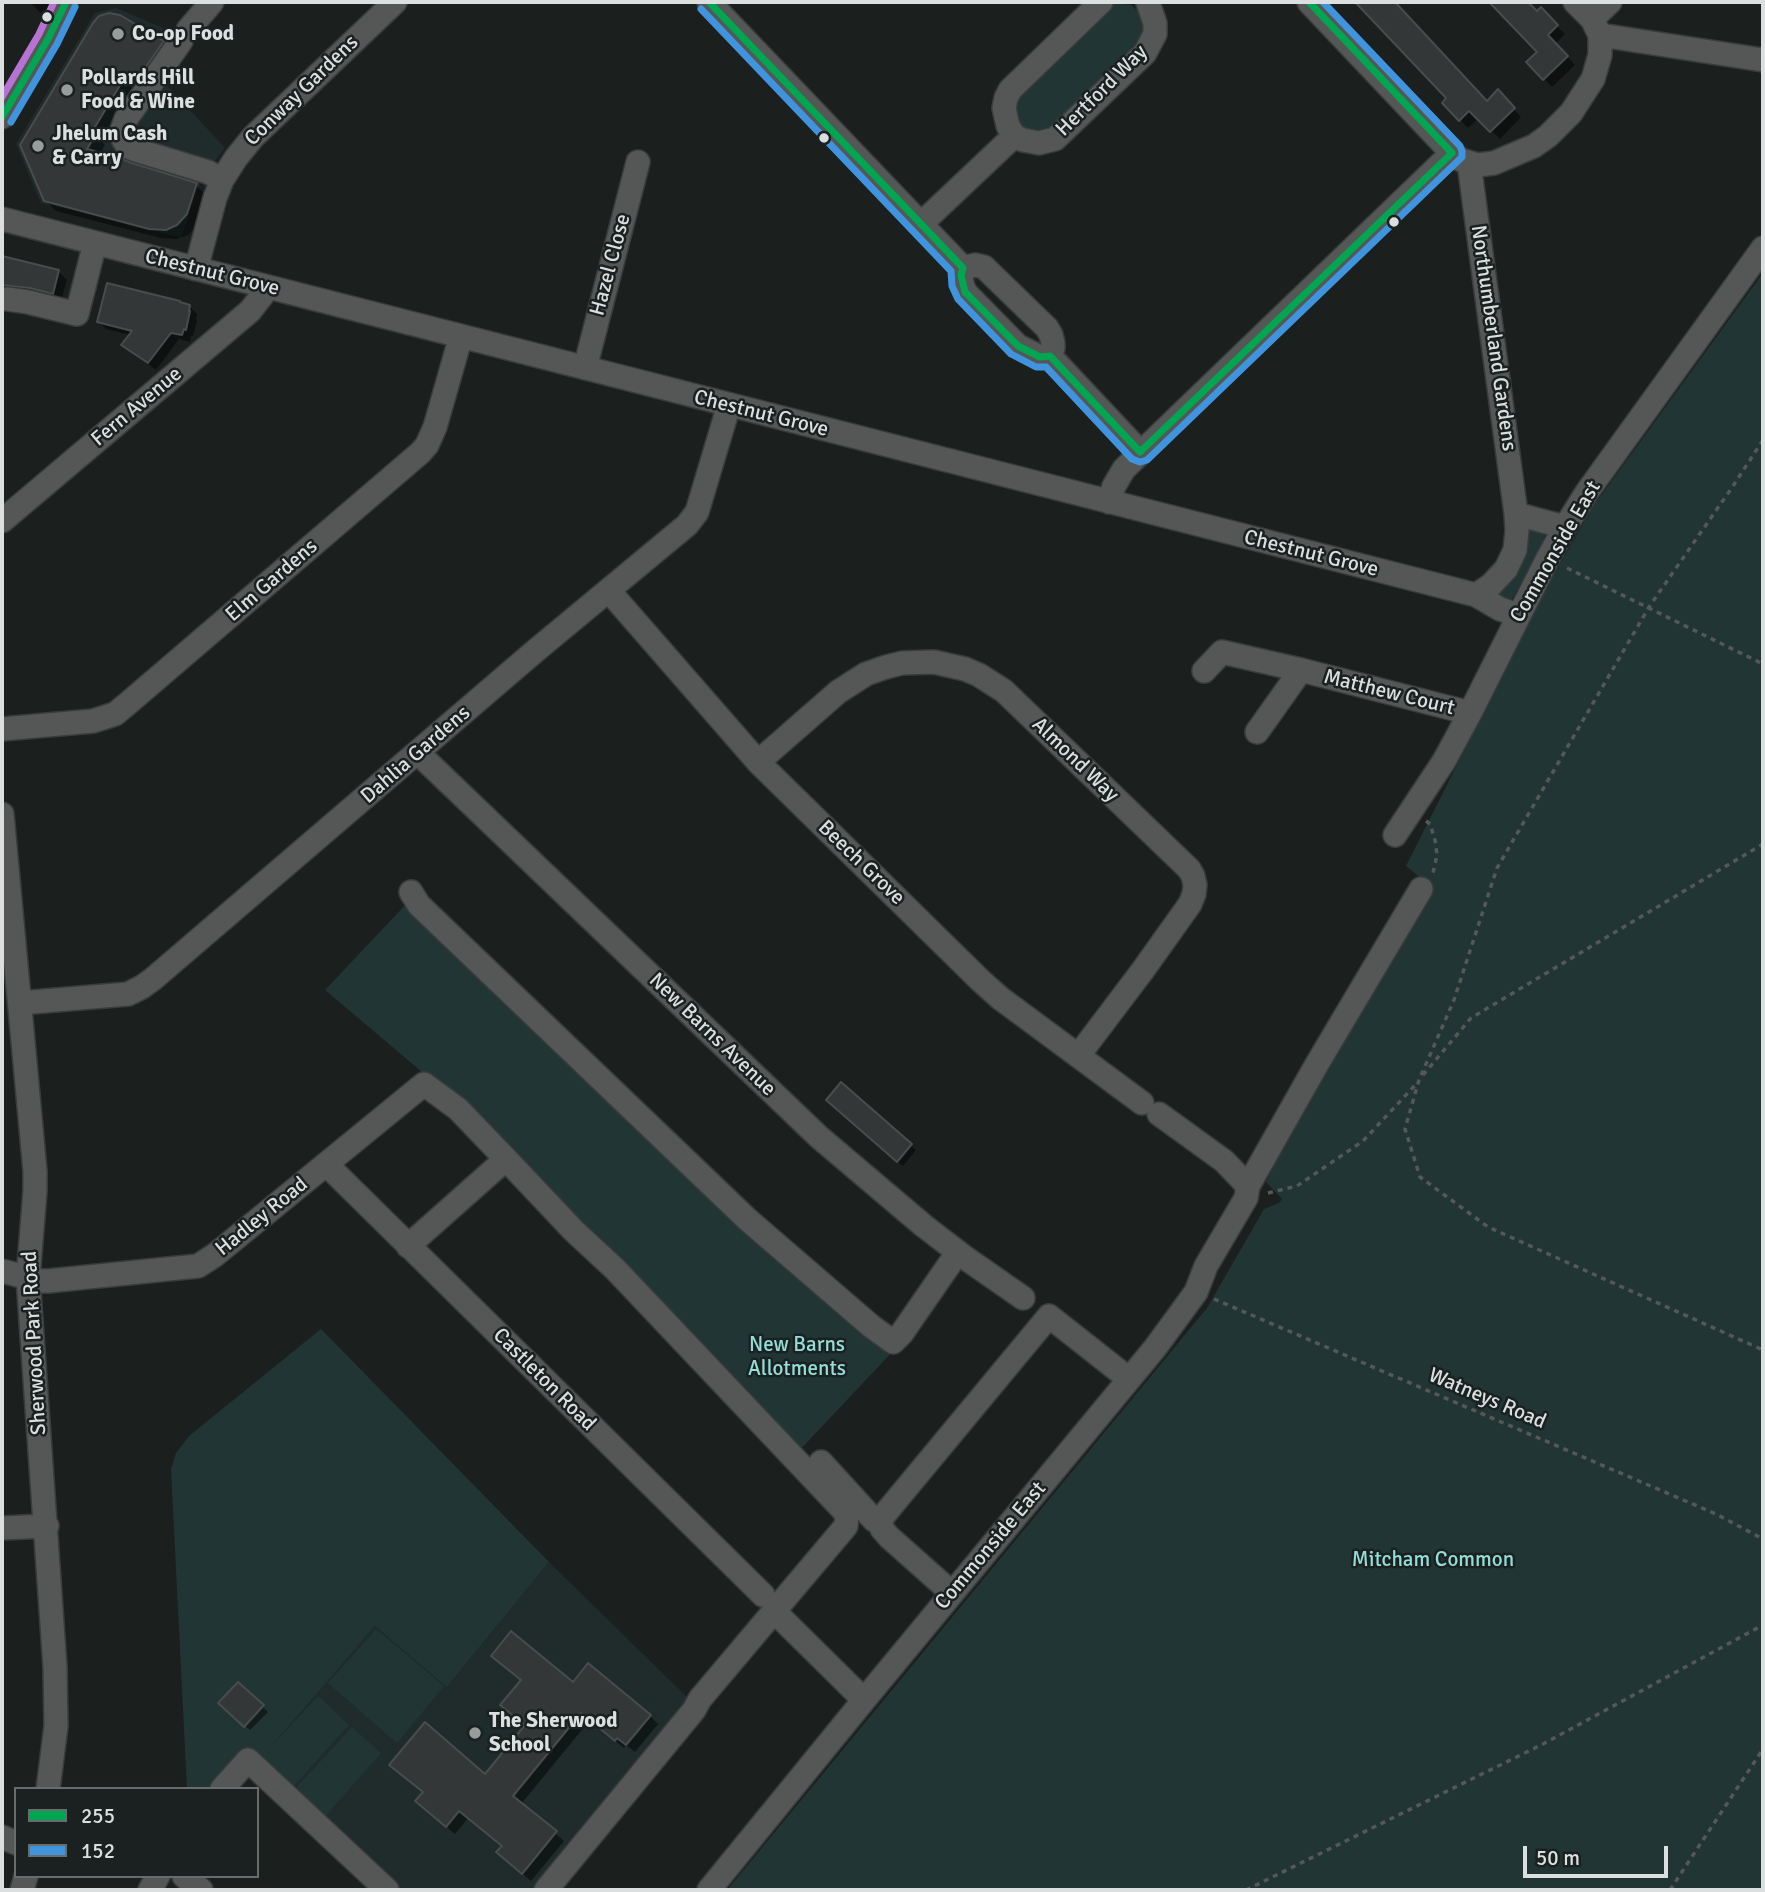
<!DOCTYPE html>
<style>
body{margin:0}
#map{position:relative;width:1765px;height:1892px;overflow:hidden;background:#1b201f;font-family:Signika,sans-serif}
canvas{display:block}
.frame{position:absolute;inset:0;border:4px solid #dbdfdf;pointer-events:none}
.legend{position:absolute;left:14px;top:1787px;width:245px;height:91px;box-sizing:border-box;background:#1a2120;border:2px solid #676d6c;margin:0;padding:9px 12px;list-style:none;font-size:21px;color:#dbdfdf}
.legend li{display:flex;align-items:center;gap:14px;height:35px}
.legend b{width:35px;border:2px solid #676d6c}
.scale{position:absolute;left:1523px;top:1846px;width:145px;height:32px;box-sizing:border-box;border:4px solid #dbdfdf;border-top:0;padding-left:9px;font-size:21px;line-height:24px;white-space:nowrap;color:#dbdfdf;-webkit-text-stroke:5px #1a2120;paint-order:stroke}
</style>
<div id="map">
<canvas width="1765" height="1892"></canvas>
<div class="frame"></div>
<ul class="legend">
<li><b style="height:9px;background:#00a651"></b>255</li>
<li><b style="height:9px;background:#4094de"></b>152</li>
</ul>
<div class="scale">50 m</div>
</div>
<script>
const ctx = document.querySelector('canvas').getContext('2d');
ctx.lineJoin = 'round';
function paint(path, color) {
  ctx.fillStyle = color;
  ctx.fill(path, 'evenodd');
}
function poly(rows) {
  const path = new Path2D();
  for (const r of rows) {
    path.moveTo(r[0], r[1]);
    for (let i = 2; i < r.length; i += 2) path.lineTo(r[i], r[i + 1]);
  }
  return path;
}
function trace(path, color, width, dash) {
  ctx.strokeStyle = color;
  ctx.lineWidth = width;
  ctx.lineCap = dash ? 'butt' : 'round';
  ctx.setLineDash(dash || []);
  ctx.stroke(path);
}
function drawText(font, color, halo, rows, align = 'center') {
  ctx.font = font + ' Signika,sans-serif';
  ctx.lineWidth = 5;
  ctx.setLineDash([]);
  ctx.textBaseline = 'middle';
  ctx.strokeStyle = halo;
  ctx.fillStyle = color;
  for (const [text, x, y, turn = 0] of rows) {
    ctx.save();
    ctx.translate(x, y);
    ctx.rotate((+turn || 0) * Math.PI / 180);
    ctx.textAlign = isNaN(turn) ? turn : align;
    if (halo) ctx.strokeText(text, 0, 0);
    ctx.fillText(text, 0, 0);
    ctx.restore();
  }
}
paint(poly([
 [116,8,182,36,154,71,225,148,202,177,181,238,41,203,16,144,95,13],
 [549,1562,693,1703,537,1890,396,1890,256,1763,375,1626,448,1686]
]), '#1f2c2b');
paint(poly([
 [1114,3,1131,5,1143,15,1146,39,1041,137,1018,126,1013,99,1108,6],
 [1763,273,1763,1890,727,1890,1207,1308,1264,1209,1279,1203,1282,1199,1266,1182,1325,1059,1429,885,1406,866,1545,590,1592,508],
 [1532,527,1543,529,1545,535,1542,544,1514,596,1510,601,1505,602,1495,595,1527,531],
 [410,900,894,1350,798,1452,454,1099,325,990],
 [321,1329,549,1562,447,1687,375,1626,268,1750,318,1696,349,1725,290,1790,258,1761,212,1789,187,1789,171,1469,176,1453,189,1436],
 [376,1629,444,1686,397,1743,328,1683],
 [352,1727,381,1753,322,1820,292,1792]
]), '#213534');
paint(poly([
 [30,2,57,2,48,21],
 [1356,2,1392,2,1487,103,1498,92,1521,117,1500,139,1479,118,1468,128,1444,103,1449,98,1424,70],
 [1490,2,1526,2,1537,13,1541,10,1565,34,1555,44,1575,65,1552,87,1528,62,1539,52],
 [163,42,173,53,139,82,102,142,105,145,100,154,196,185,206,195,197,225,188,235,177,239,161,238,56,211,45,200,22,145],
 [2,257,59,272,67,280,61,301,2,289],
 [189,306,197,314,196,319,197,321,193,336,191,336,190,342,179,339,156,370,124,344,131,335,106,329,99,322],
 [841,1084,916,1150,903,1166,833,1104],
 [493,1656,573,1684,650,1716,658,1724,635,1752,626,1745,624,1748,590,1720,521,1804,564,1841,531,1881,507,1860,503,1846,468,1818,455,1834,426,1809,485,1776,527,1726,522,1681],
 [238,1684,268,1712,250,1730,220,1703]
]), '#0007');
const building = poly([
 [1355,2,1395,2,1487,101,1498,89,1515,108,1490,132,1469,111,1459,121,1442,103,1446,98,1355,2],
 [1489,2,1528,2,1537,11,1541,7,1558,25,1548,35,1568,56,1543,80,1526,62,1537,52,1489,2],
 [109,13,120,15,164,41,138,78,128,72,92,132,96,134,87,149,120,158,132,163,197,183,187,214,177,225,166,230,149,229,44,201,20,145,93,23,99,16,109,13],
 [2,256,59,270,53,294,30,288,2,285,2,256],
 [107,283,180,301,180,302,190,305,189,311,190,311,186,330,184,329,182,335,171,333,148,363,121,345,132,331,97,322,107,283],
 [841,1082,912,1144,897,1162,826,1100,841,1082],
 [511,1631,573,1682,588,1663,651,1715,626,1745,617,1738,615,1741,581,1713,513,1796,557,1831,522,1874,496,1852,502,1846,459,1811,446,1827,415,1801,423,1792,389,1765,425,1722,485,1774,525,1725,500,1705,521,1680,491,1656,511,1631],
 [238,1682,264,1705,244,1727,218,1703,238,1682]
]);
paint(building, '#333737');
trace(building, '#484c4c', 2);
const minor = poly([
 [709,2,963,268,961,275,962,284,965,292,1018,346,1040,357,1050,356,1140,452],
 [1309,2,1452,153,1461,160,1478,165,1494,163,1534,146,1548,136,1571,113,1593,79,1600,55,1600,35,1592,19,1610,2],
 [1575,2,1592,19],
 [188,30,212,2],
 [1600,35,1763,60],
 [181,41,126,119,122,130,123,139,128,147,136,150,208,172,222,180],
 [2,117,48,39,66,2],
 [1014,136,1008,126,1004,108,1006,98,1010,90,1101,2],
 [1469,163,1516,514,1565,527],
 [2,219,1476,595,1500,609,1518,615],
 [922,223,1014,136,1023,140,1039,143,1055,139,1145,53,1155,34,1155,23,1148,3],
 [963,268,975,265,984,267,1047,328,1051,335,1053,343,1053,348,1050,356],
 [196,269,215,198,222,180,236,158,253,137,395,2],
 [7,299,28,302,77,314,95,243],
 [585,368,638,162],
 [1109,502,1114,486,1124,469,1452,153],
 [2,521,250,311,268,288],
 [609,591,758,762,981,981,1000,998,1142,1103],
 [1476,595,1491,585,1506,569,1515,550,1517,531,1516,514],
 [1204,671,1222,652,1301,670],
 [2,729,93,721,115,714,126,705,420,453,427,445,435,427,461,336],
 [1257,732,1301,670,1470,713],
 [418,753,819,1137,924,1226,967,1259,1023,1298],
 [758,762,838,692,866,674,886,667,902,663,934,662,965,669,979,675,1004,691,1189,869,1193,876,1195,885,1194,894,1190,904,1143,970,1078,1056],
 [2,814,35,1171,35,1191,28,1278,55,1667,56,1726,48,1789],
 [1395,835,1444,761,1470,713,1547,560,1565,527,1587,492,1763,248],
 [411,892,419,905,747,1219,871,1326,893,1342,902,1333,958,1252],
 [20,1003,128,994,142,987,153,979,534,652,687,525,697,512,729,405],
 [1159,1114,1224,1161,1248,1186],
 [326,1164,763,1595],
 [408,1246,506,1159,574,1231,615,1269,847,1514,846,1526,700,1699,694,1710,546,1890],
 [2,1271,41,1281,48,1281,198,1266,215,1255,424,1084,458,1109,506,1159],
 [821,1462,874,1520,880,1523],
 [2,1528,47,1526],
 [952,1593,889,1537,882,1529,880,1523,884,1515,1049,1316,1129,1379],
 [775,1612,864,1700],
 [222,1789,248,1760,387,1890],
 [2,1837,16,1843],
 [184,1876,201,1890],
 [22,1890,26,1876],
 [150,1890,158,1876],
 [709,1890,864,1700,1155,1348,1196,1292,1206,1266,1246,1198,1248,1186,1317,1064,1421,889]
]);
trace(minor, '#393c3b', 26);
trace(poly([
 [1763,440,1733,486,1649,607,1497,868,1454,1000,1419,1080,1405,1129,1420,1177,1488,1227,1763,1350],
 [1567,568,1763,664],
 [1426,821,1430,824,1435,840,1437,855,1433,873],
 [1423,1075,1471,1018,1763,844],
 [1268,1193,1297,1186,1363,1141,1419,1081],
 [1214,1299,1716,1514,1763,1539],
 [1246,1890,1543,1744,1763,1625],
 [1670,1890,1763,1749]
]), '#555857', 3.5, [5, 5]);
trace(minor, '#545756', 23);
trace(poly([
 [709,2,963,268,961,275,965,292,1018,346,1040,357,1050,356,1140,452,1452,153,1309,2],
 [2,117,48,39,66,2]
]), '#00a651', 7);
trace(poly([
 [701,9,951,271,952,286,958,299,1011,354,1036,367,1046,367,1132,459,1140,462,1147,460,1462,157,1462,151,1460,146,1323,2],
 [11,122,57,44,75,7]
]), '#4094de', 7);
trace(poly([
 [2,97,39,34,54,2]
]), '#b673d3', 7);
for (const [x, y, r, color] of [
 [47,17,6,"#dbdfdf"],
 [118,34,7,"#989c9c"],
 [67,90,7,"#989c9c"],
 [824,138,6,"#dbdfdf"],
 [38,146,7,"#989c9c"],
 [1394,222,6,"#dbdfdf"],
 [475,1733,7,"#989c9c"]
]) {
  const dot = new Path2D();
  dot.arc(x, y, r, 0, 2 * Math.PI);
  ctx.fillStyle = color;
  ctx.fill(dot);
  trace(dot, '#1a2120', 2.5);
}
drawText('bold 21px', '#dbdfdf', '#1a2120', [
 ["Co-op Food",132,34],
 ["Pollards Hill",81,78],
 ["Food & Wine",81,102],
 ["Jhelum Cash",52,134],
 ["& Carry",52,158],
 ["The Sherwood",489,1721],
 ["School",489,1745]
], 'left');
drawText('21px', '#dbdfdf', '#1a2120', [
 ["Conway Gardens",302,91,-44],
 ["Hertford Way",1102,91,-45],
 ["Hazel Close",611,265,-75],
 ["Chestnut Grove",212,273,14],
 ["Northumberland Gardens",1493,338,82],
 ["Fern Avenue",137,407,-40],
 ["Chestnut Grove",761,414,14],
 ["Commonside East",1556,552,-60],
 ["Chestnut Grove",1311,554,14],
 ["Elm Gardens",272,581,-41],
 ["Matthew Court",1389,693,14],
 ["Dahlia Gardens",416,755,-41],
 ["Almond Way",1075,760,44],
 ["Beech Grove",861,863,44],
 ["New Barns Avenue",712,1035,44],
 ["Hadley Road",262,1217,-39],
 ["Sherwood Park Road",35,1343,-93],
 ["Castleton Road",544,1380,45],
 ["Watneys Road",1487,1399,23],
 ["Commonside East",991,1546,-50]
]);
drawText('21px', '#93ded9', '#1a2120', [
 ["New Barns",797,1345],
 ["Allotments",797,1369],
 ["Mitcham Common",1433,1560]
]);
</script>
